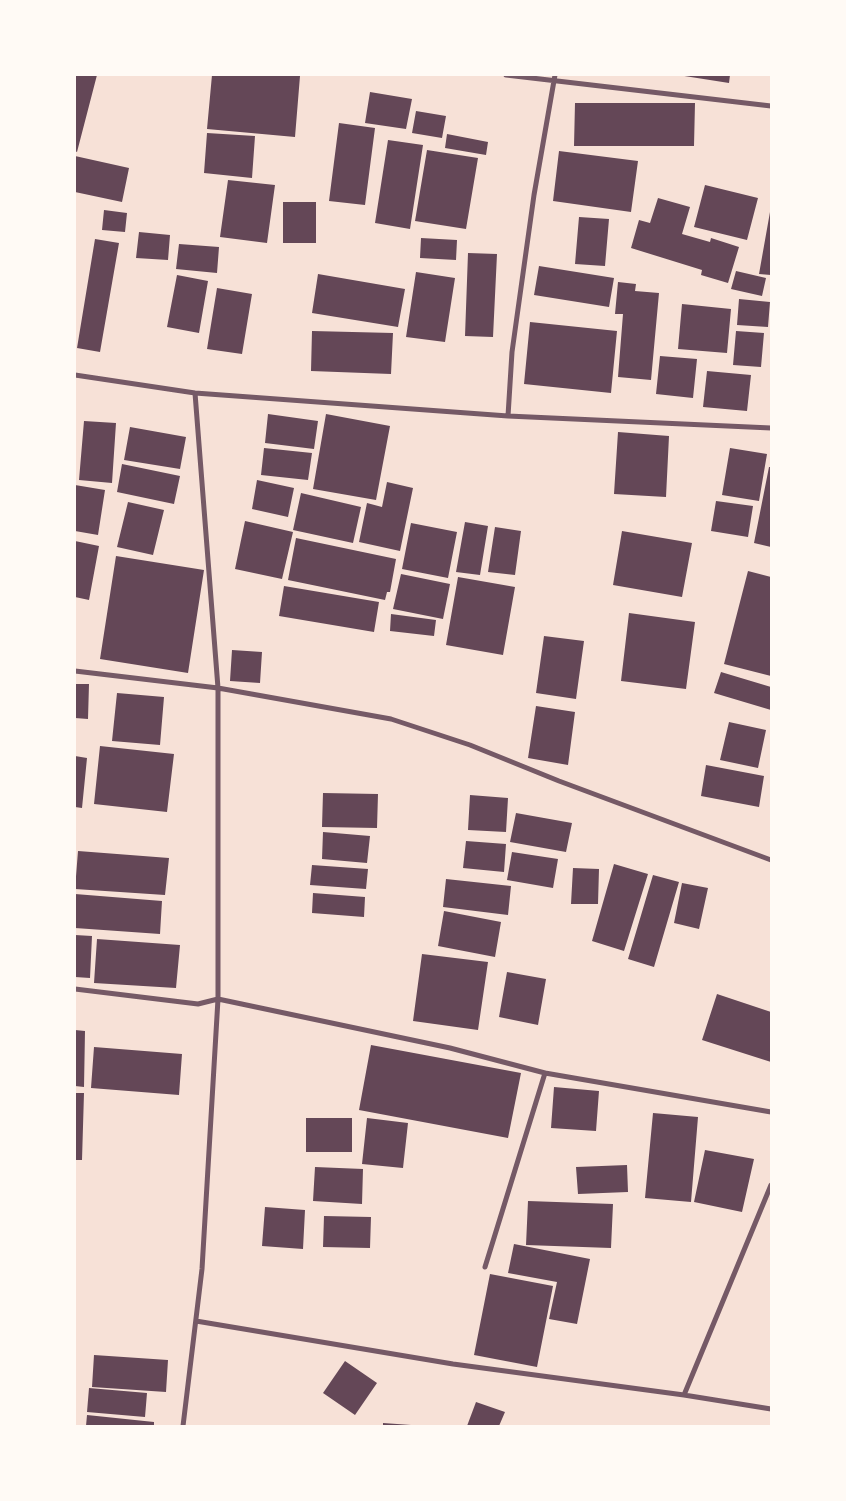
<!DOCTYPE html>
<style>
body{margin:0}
#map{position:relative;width:846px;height:1501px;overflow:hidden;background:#f7e1d7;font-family:Spectral,serif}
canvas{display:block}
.frame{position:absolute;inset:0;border:76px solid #fffaf5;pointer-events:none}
</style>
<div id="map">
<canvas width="846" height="1501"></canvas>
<div class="frame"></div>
</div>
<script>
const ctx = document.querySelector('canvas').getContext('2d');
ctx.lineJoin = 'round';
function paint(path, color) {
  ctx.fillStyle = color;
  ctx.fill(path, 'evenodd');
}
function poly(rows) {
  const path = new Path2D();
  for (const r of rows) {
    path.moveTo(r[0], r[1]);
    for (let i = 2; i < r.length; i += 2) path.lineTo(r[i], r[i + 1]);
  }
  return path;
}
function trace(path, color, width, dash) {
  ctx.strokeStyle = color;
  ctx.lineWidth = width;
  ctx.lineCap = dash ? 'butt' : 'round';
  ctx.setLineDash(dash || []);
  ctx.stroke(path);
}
paint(poly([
 [75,75,97,75,77,152,75,151],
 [212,75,300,76,295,137,207,129],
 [678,75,730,75,729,83],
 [370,92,412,99,406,129,365,123],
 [575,103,695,103,694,146,574,146],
 [416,111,446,116,442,138,412,133],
 [339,123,375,128,365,205,329,201],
 [207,133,255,136,252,178,204,173],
 [447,134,488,142,486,155,445,148],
 [388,140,423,145,410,229,375,223],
 [427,150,478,158,466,229,415,221],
 [559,151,638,161,631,212,553,201],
 [75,156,129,168,122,202,75,192],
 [228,180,275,185,267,243,220,237],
 [705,185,758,198,747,240,694,227],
 [658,198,690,207,682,234,710,242,711,238,739,247,728,283,701,275,702,270,631,248,639,220,650,223],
 [283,202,316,202,316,243,283,243],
 [104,210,127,213,125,232,102,230],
 [770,212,771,212,771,275,759,274],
 [579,217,609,219,605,266,575,264],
 [139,232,170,235,168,260,136,258],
 [421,238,457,240,456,260,420,258],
 [95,239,119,243,100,352,77,348],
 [179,244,219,247,217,273,176,269],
 [468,253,497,254,493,337,465,336],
 [539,266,614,278,609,307,534,295],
 [736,271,766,278,762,296,731,289],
 [416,272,455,278,445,342,406,337],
 [318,274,405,289,398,327,312,313],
 [177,275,208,281,199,333,167,327],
 [618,282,636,284,635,291,659,293,651,380,618,377,623,314,615,314],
 [217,288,252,294,242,354,207,349],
 [739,299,770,302,768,327,737,325],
 [682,304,731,309,727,353,678,349],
 [530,322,617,331,611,393,524,384],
 [312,331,393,333,391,374,311,371],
 [736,331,764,333,761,367,733,365],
 [660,356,697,359,693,398,656,394],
 [707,371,751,375,747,411,703,407],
 [268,414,318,421,314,449,265,443],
 [326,414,390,426,376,500,313,489],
 [84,421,116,423,112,483,79,480],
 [130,427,186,437,180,469,124,460],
 [618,432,669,436,666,497,614,494],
 [264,448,312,453,308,480,261,475],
 [730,448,767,454,759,501,722,495],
 [122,464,180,476,174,504,117,492],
 [769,467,771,467,771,547,754,543],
 [257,480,294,488,288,517,252,509],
 [387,482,413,488,400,551,359,542,367,503,382,507],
 [75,485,105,490,98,535,75,531],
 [301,493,361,507,353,543,293,530],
 [716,501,753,506,748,537,711,531],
 [128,502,164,510,153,555,117,547],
 [245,521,293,532,282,579,235,569],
 [465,522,488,526,480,575,456,572],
 [411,523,457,532,448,578,402,569],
 [495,527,521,531,515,575,488,572],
 [622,531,692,543,682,597,613,585],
 [296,538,396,559,390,592,387,592,385,600,288,580],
 [75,541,99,546,89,600,75,597],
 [116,556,204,570,188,673,100,659],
 [748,571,771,577,771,676,724,664],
 [401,574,450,584,443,619,393,609],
 [458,577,515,587,503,655,446,645],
 [284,586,379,602,374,632,279,616],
 [629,613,695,622,686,689,621,681],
 [391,614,436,620,434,636,390,631],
 [544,636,584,641,576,699,536,693],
 [232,650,262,652,260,683,230,681],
 [721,672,771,687,771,710,714,693],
 [75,684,89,684,88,719,75,718],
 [117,693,164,697,160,745,112,741],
 [536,706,575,712,568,765,528,758],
 [729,722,766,730,758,768,720,760],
 [100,746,174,754,167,812,94,804],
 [75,756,87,758,82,808,75,807],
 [706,765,764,776,759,807,701,796],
 [323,793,378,794,377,828,322,827],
 [470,795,508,798,506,832,468,830],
 [516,813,572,823,566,852,510,842],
 [323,832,370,836,367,863,322,859],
 [466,841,506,844,504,872,463,868],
 [78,851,169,858,165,895,75,889],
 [512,852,558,859,553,888,507,880],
 [614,864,648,874,624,951,592,941],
 [312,865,368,869,366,889,310,885],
 [573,868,599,869,598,904,571,904],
 [653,875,679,882,654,967,628,959],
 [446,879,511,886,508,915,443,907],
 [682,883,708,888,699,929,674,923],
 [313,893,365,897,364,917,312,913],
 [75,894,162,901,160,934,75,928],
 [444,911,501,922,495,957,438,946],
 [75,935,92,936,90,978,75,977],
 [97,939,180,945,176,988,94,983],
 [422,954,488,962,478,1030,413,1021],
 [507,972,546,979,538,1025,499,1017],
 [717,994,771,1012,771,1062,702,1040],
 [75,1030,85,1031,84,1087,75,1086],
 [371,1045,521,1073,508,1138,359,1110],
 [94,1047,182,1054,179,1095,91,1088],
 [554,1087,599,1091,596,1131,551,1128],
 [75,1093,84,1093,82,1160,75,1160],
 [653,1113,698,1117,691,1202,645,1198],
 [306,1118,352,1118,352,1152,306,1152],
 [367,1118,408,1123,403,1168,362,1164],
 [705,1150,754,1159,742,1212,694,1202],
 [627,1165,628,1192,578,1194,576,1167],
 [315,1167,363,1169,362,1204,313,1201],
 [528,1201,613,1204,611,1248,526,1245],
 [265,1207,305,1210,303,1249,262,1246],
 [324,1216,371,1217,370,1248,323,1247],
 [514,1244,590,1259,577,1324,549,1319,557,1282,508,1273],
 [490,1274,553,1286,537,1367,474,1355],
 [94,1355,168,1360,166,1392,92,1387],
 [345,1361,377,1383,355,1415,323,1393],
 [89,1388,147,1393,145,1417,87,1412],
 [476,1402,505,1412,499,1426,467,1426],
 [87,1415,154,1422,154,1426,86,1426],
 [383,1423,411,1425,411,1426,383,1426]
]), '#644757');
trace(poly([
 [506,75,771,106],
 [75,375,195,393,508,416,771,428],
 [508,416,512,352,534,195,555,75],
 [75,671,218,688,391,719,470,745,559,781,771,860],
 [75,989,198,1004,218,999,450,1048,545,1073,771,1112],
 [771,1185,684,1395,771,1409],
 [485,1267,545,1073],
 [196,1321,453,1364,684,1395],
 [183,1426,202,1269,218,999,218,688,195,393]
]), '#755966', 5);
</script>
